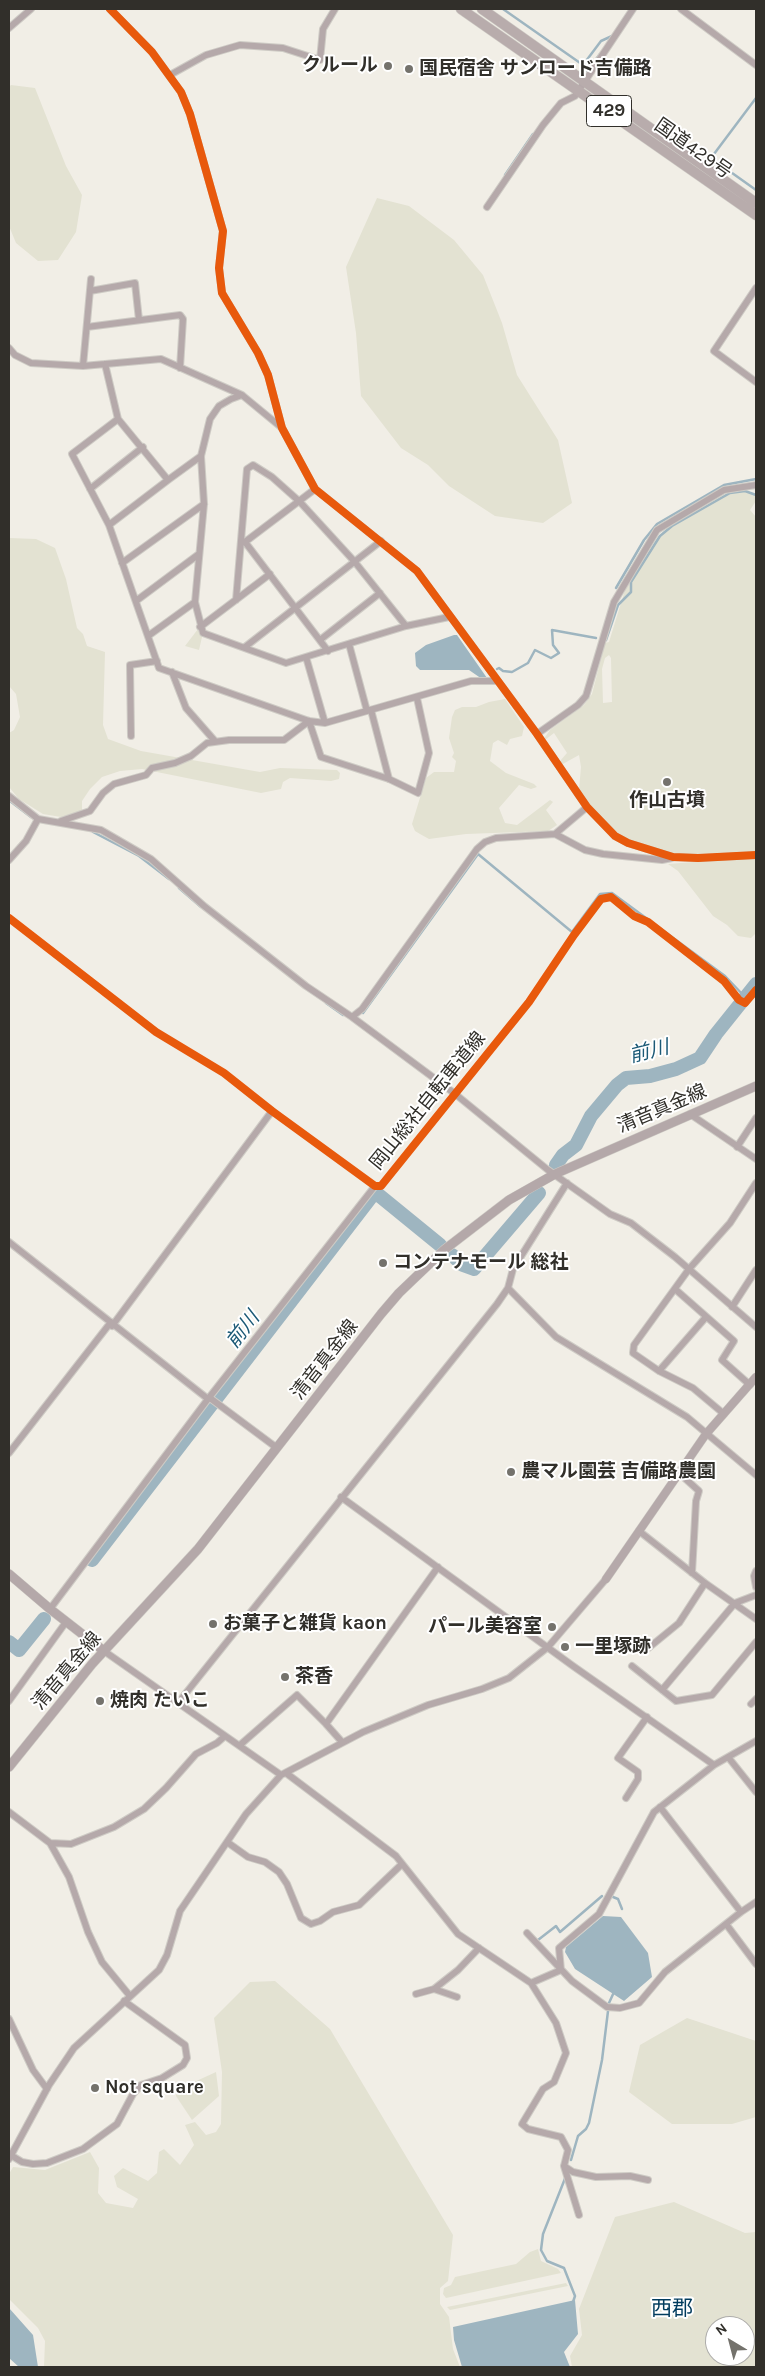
<!DOCTYPE html>
<meta charset="utf-8">
<style>
body{margin:0}
#map{position:relative;width:765px;height:2376px;overflow:hidden;background:#f1eee6;font-family:Karla,sans-serif}
canvas{display:block}
.frame{position:absolute;inset:0;border:10px solid #312f2a;pointer-events:none}
.north{position:absolute;left:705px;top:2316px;width:50px;height:50px;box-sizing:border-box;background:#fff;border:1px solid #adacaa;border-radius:50%;rotate:323deg;font-size:14px;font-weight:700;line-height:20px;text-align:center;color:#312f2a}
.north::after{content:'';display:block;margin:auto;width:18px;height:22px;background:#74726c;clip-path:polygon(50% 0,100% 100%,50% 72%,0 100%)}
</style>
<div id="map">
<canvas width="765" height="2376"></canvas>
<div class="frame"></div>
<div class="north">N</div>
</div>
<script>
const ctx = document.querySelector('canvas').getContext('2d');
ctx.lineJoin = 'round';
function paint(path, color) {
  ctx.fillStyle = color;
  ctx.fill(path, 'evenodd');
}
function poly(rows) {
  const path = new Path2D();
  for (const r of rows) {
    path.moveTo(r[0], r[1]);
    for (let i = 2; i < r.length; i += 2) path.lineTo(r[i], r[i + 1]);
  }
  return path;
}
function trace(path, color, width, dash) {
  ctx.strokeStyle = color;
  ctx.lineWidth = width;
  ctx.lineCap = dash ? 'butt' : 'round';
  ctx.setLineDash(dash || []);
  ctx.stroke(path);
}
function drawText(font, color, halo, rows, align = 'center') {
  ctx.font = font + ' Karla,"Noto Sans JP",sans-serif';
  ctx.lineWidth = 4;
  ctx.setLineDash([]);
  ctx.textBaseline = 'middle';
  ctx.strokeStyle = halo;
  ctx.fillStyle = color;
  for (const [text, x, y, turn = 0] of rows) {
    ctx.save();
    ctx.translate(x, y);
    ctx.rotate((+turn || 0) * Math.PI / 180);
    ctx.textAlign = isNaN(turn) ? turn : align;
    if (halo) ctx.strokeText(text, 0, 0);
    ctx.fillText(text, 0, 0);
    ctx.restore();
  }
}
paint(poly([
 [11,85,35,88,66,166,82,195,76,232,58,260,38,261,16,243,9,226,9,87],
 [377,198,409,206,454,240,483,275,502,323,517,375,558,440,572,503,543,523,495,516,449,486,428,465,401,448,361,396,356,333,346,267],
 [744,490,756,494,756,501,750,510,756,517,756,851,678,855,629,841,604,823,589,806,543,740,550,730,584,705,592,694,605,643,609,642,625,590,658,536,669,527,730,491],
 [609,655,611,658,612,702,603,703,602,669,605,658],
 [554,733,567,753,560,761,545,740],
 [579,755,581,767,579,790,561,765],
 [9,538,36,539,55,548,66,579,77,628,83,634,87,646,105,652,103,725,108,739,141,751,260,772,280,768,337,770,340,773,339,779,331,781,290,778,283,782,281,789,261,793,142,769,120,771,102,777,90,789,82,801,82,811,61,817,43,814,19,799,9,787,9,733,14,730,20,717,16,694,9,686],
 [198,629,202,637,199,650,185,646],
 [505,699,524,727,522,736,510,739,507,745,498,740,493,743,490,761,506,773,534,784,537,787,531,789,519,785,499,808,505,823,517,825,550,800,553,802,546,810,557,825,548,831,466,834,429,839,420,834,415,831,412,824,426,778,434,772,454,772,456,761,452,757,454,753,449,738,452,717,455,710,462,707,476,707,489,702],
 [745,858,756,858,756,933,751,938,738,936,727,925,713,916,678,871,668,864],
 [275,1981,330,2029,453,2235,448,2281,440,2288,440,2304,449,2317,453,2349,460,2367,44,2367,45,2341,38,2328,9,2299,9,2174,13,2167,45,2170,90,2152,99,2168,98,2193,106,2203,133,2208,138,2199,117,2187,114,2176,123,2168,148,2181,157,2173,159,2152,164,2149,180,2165,194,2145,185,2125,195,2122,206,2135,216,2132,221,2124,222,2072,214,2018,250,1982],
 [687,2018,756,2041,756,2117,732,2124,672,2124,629,2092,640,2045],
 [216,2072,219,2096,192,2120,176,2096,178,2084,192,2083],
 [674,2202,745,2233,756,2232,756,2367,572,2367,570,2356,582,2335,579,2309,615,2217],
 [715,2326,745,2326,745,2356,715,2356],
 [538,2249,541,2261,558,2269,561,2273,446,2298,443,2294,444,2288,451,2285,455,2277,516,2264,530,2252],
 [566,2283,568,2286,450,2310,447,2307]
]), '#e3e2d2');
paint(poly([
 [454,635,457,635,487,678,482,679,469,670,420,670,416,666,415,653,426,645],
 [603,1916,621,1917,648,1953,652,1977,624,2001,575,1969,565,1952,566,1947],
 [575,2300,578,2334,564,2352,570,2367,462,2367,454,2340,453,2327],
 [9,2308,33,2335,38,2367,19,2367,9,2358]
]), '#9eb5c0');
trace(poly([
 [503,9,583,65,601,41,612,36],
 [587,71,600,54],
 [756,98,711,158,756,190],
 [505,175,533,134],
 [616,588,644,540,657,524,724,485,756,479],
 [606,640,618,605,631,592,631,582,660,536,672,526,730,493,745,491,756,495],
 [497,669,499,668,503,671,512,672,528,663,535,650,551,658,559,653,553,645,552,630,596,638],
 [10,801,31,817],
 [93,832,139,856,169,879],
 [179,888,201,907],
 [326,1003,343,1015],
 [363,1013,478,854,572,932,600,894,612,893,725,976,745,997],
 [613,1897,618,1899,622,1909],
 [538,1940,556,1926,560,1932,602,1896],
 [571,2160,578,2136,586,2129,589,2123,602,2060,609,2003,614,1992],
 [566,2176,543,2234,541,2250,547,2261,564,2268,575,2296,573,2302]
]), '#9eb5c0', 2.5);
trace(poly([
 [556,1165,563,1155,576,1145,591,1116,617,1085,626,1078,650,1076,676,1069,700,1058,716,1034,756,984],
 [452,1255,463,1265,474,1269,539,1193],
 [92,1560,375,1192,440,1245],
 [9,1642,19,1650,44,1619]
]), '#9eb5c0', 14);
const minor = poly([
 [110,9,152,52,181,92,190,114,223,231,219,268,222,293,258,353,268,375,282,428,315,489,417,571,537,734,587,807,615,836,628,843,673,857,698,858,756,855],
 [681,9,756,65],
 [9,28,31,9],
 [170,75,206,55,240,45,283,48,320,60,323,29,335,9],
 [487,207,543,125,561,103,575,96,633,9],
 [756,288,714,351,756,382],
 [90,291,135,283,139,320],
 [87,327,180,315,183,319,180,368],
 [9,348,15,355,31,363,83,366,161,359,242,395],
 [105,364,118,419,168,480,201,456],
 [83,366,91,279],
 [118,419,72,454,109,525,159,668,309,721,325,723,471,681,497,681],
 [282,428,242,395,231,399,219,406,210,419,201,456,204,504,195,602,203,633,286,663,406,626,449,617],
 [90,489,143,447],
 [315,489,245,542,328,651],
 [109,525,168,480],
 [122,563,204,504],
 [236,600,247,469,253,465,272,477,300,502,354,561,406,626],
 [136,601,199,554],
 [200,627,270,574],
 [148,636,195,602],
 [320,640,380,593],
 [349,644,367,711],
 [245,647,381,541],
 [306,657,325,723],
 [172,672,186,708,214,740],
 [371,710,389,779],
 [309,721,321,757,389,779,418,793,429,753,417,698],
 [537,734,578,705,586,696,614,602,657,530,724,490,756,485],
 [131,736,130,665,157,661],
 [9,796,38,819,101,830,151,859,204,906,306,986,352,1017,454,1093,548,1170,610,1214,631,1223,675,1257,756,1327],
 [61,821,90,811,103,793,114,784,146,775,152,768,175,763,191,756,207,743,229,740,284,740,309,721],
 [555,834,587,807],
 [9,860,26,841,38,819],
 [352,1017,362,1009,477,849,485,842,496,838,555,834,585,850,603,854,662,860,672,858],
 [690,1114,756,1159],
 [737,1147,756,1118],
 [9,1242,208,1399],
 [508,1288,556,1337,687,1417,756,1475],
 [675,1289,734,1341,722,1360,750,1385],
 [732,1307,756,1270],
 [112,1326,272,1111],
 [659,1371,706,1317],
 [210,1398,277,1448],
 [724,1414,693,1388,659,1371,633,1353,634,1345,689,1269,730,1223,756,1183],
 [9,1453,111,1322],
 [679,1473,699,1491,696,1501,692,1573],
 [341,1497,573,1666,714,1765],
 [639,1531,705,1583,756,1619],
 [756,1571,754,1576,756,1587],
 [50,1609,208,1399,375,1186],
 [646,1650,679,1623,705,1583],
 [632,1666,676,1701,712,1695,756,1642],
 [662,1690,735,1603,756,1595],
 [9,1701,66,1622],
 [178,1703,497,1304,508,1288,513,1269,567,1183],
 [751,1704,756,1699],
 [342,1742,326,1724,438,1567],
 [240,1745,297,1695,326,1724],
 [728,1757,756,1792],
 [286,1773,396,1856,458,1934,531,1983,556,2023,566,2053,554,2082,543,2089,522,2124,528,2129,561,2137,568,2150,564,2166,573,2172,596,2177,630,2176,648,2180],
 [283,1774,363,1732,428,1705,482,1689,509,1678,548,1647,606,1579],
 [626,1798,638,1779,638,1772,618,1758,647,1717],
 [660,1807,741,1912,756,1902],
 [9,1812,50,1843,69,1877,88,1932,102,1962,130,1996],
 [227,1842,248,1857,265,1862,279,1872,287,1884,301,1918,311,1924,320,1921,333,1912,359,1905,402,1864],
 [50,1843,71,1844,114,1827,144,1809,166,1788,196,1754,217,1743,225,1736],
 [726,1924,756,1964],
 [527,1933,572,1981,607,2007,620,2008,639,2003,665,1972,741,1912],
 [561,1970,559,1948,599,1914,654,1812,714,1765,756,1741],
 [531,1983,561,1970],
 [434,1989,457,1997],
 [416,1994,434,1989,458,1970,479,1948],
 [9,2019,33,2070,47,2089],
 [9,2154,22,2162,33,2164,47,2163,83,2149,117,2124,133,2094,141,2085,162,2078,183,2065,187,2058,185,2045,124,2001],
 [9,2159,49,2085,74,2048,159,1970,167,1955,180,1911,246,1814,281,1775,104,1651],
 [564,2166,579,2215]
]);
const tertiary = poly([
 [606,1579,706,1434,756,1377]
]);
const secondary = poly([
 [9,1574,50,1609,104,1651],
 [9,1767,92,1664,198,1549,381,1314,399,1293,444,1250,509,1200,555,1174,756,1086]
]);
const trunk = poly([
 [461,9,756,215],
 [482,9,756,203]
]);
trace(minor, '#cecbc5', 8);
trace(tertiary, '#cecbc5', 9);
trace(secondary, '#cecbc5', 10);
trace(trunk, '#cecbc5', 11);
trace(minor, '#b5a9aa', 6);
trace(tertiary, '#b5a9aa', 8);
trace(secondary, '#b4a8a9', 9);
trace(trunk, '#b8acac', 10);
trace(poly([
 [110,9,152,52,181,92,190,114,223,231,219,268,222,293,258,353,268,375,282,428,315,489,417,571,537,734,587,807,615,836,628,843,673,857,698,858,756,855],
 [9,918,156,1032,224,1073,272,1111,375,1186,381,1186,529,1002,574,935,601,899,611,897,634,916,648,922,724,981,739,1000,745,1003,756,990]
]), '#e8590c', 8);
for (const [x, y, r, color] of [
 [388,66,5,"#74726c"],
 [409,69,5,"#74726c"],
 [667,782,5,"#74726c"],
 [383,1263,5,"#74726c"],
 [511,1472,5,"#74726c"],
 [213,1624,5,"#74726c"],
 [552,1627,5,"#74726c"],
 [565,1647,5,"#74726c"],
 [285,1677,5,"#74726c"],
 [100,1701,5,"#74726c"],
 [95,2088,5,"#74726c"]
]) {
  const dot = new Path2D();
  dot.arc(x, y, r, 0, 2 * Math.PI);
  ctx.fillStyle = color;
  ctx.fill(dot);
  trace(dot, '#fff', 2);
}
for (const [x, y, w] of [
 [609,111,45]
]) {
  const box = new Path2D();
  box.roundRect(x - w / 2, y - 15.5, w, 31, 4);
  ctx.fillStyle = '#fff';
  ctx.fill(box);
  trace(box, '#312f2a', 1);
}
drawText('bold 18px', '#312f2a', null, [
 ["429",609,111]
]);
drawText('bold 19px', '#312f2a', '#fff', [
 ["クルール",378,66,"right"],
 ["国民宿舎 サンロード吉備路",419,69],
 ["作山古墳",667,801,"center"],
 ["コンテナモール 総社",393,1263],
 ["農マル園芸 吉備路農園",521,1472],
 ["お菓子と雑貨 kaon",223,1624],
 ["パール美容室",542,1627,"right"],
 ["一里塚跡",575,1647],
 ["茶香",295,1677],
 ["焼肉 たいこ",110,1701],
 ["Not square",105,2088]
], 'left');
drawText('19px', '#312f2a', '#fff', [
 ["国道429号",693,149,35],
 ["岡山総社自転車道線",428,1101,-51],
 ["清音真金線",662,1109,-23],
 ["清音真金線",325,1360,-52],
 ["清音真金線",67,1671,-50]
]);
drawText('italic 20px', '#1b5976', '#fff', [
 ["前川",649,1052,-14],
 ["前川",243,1330,-52]
]);
drawText('21px', '#023c5e', '#fff', [
 ["西郡",672,2309]
]);
</script>
